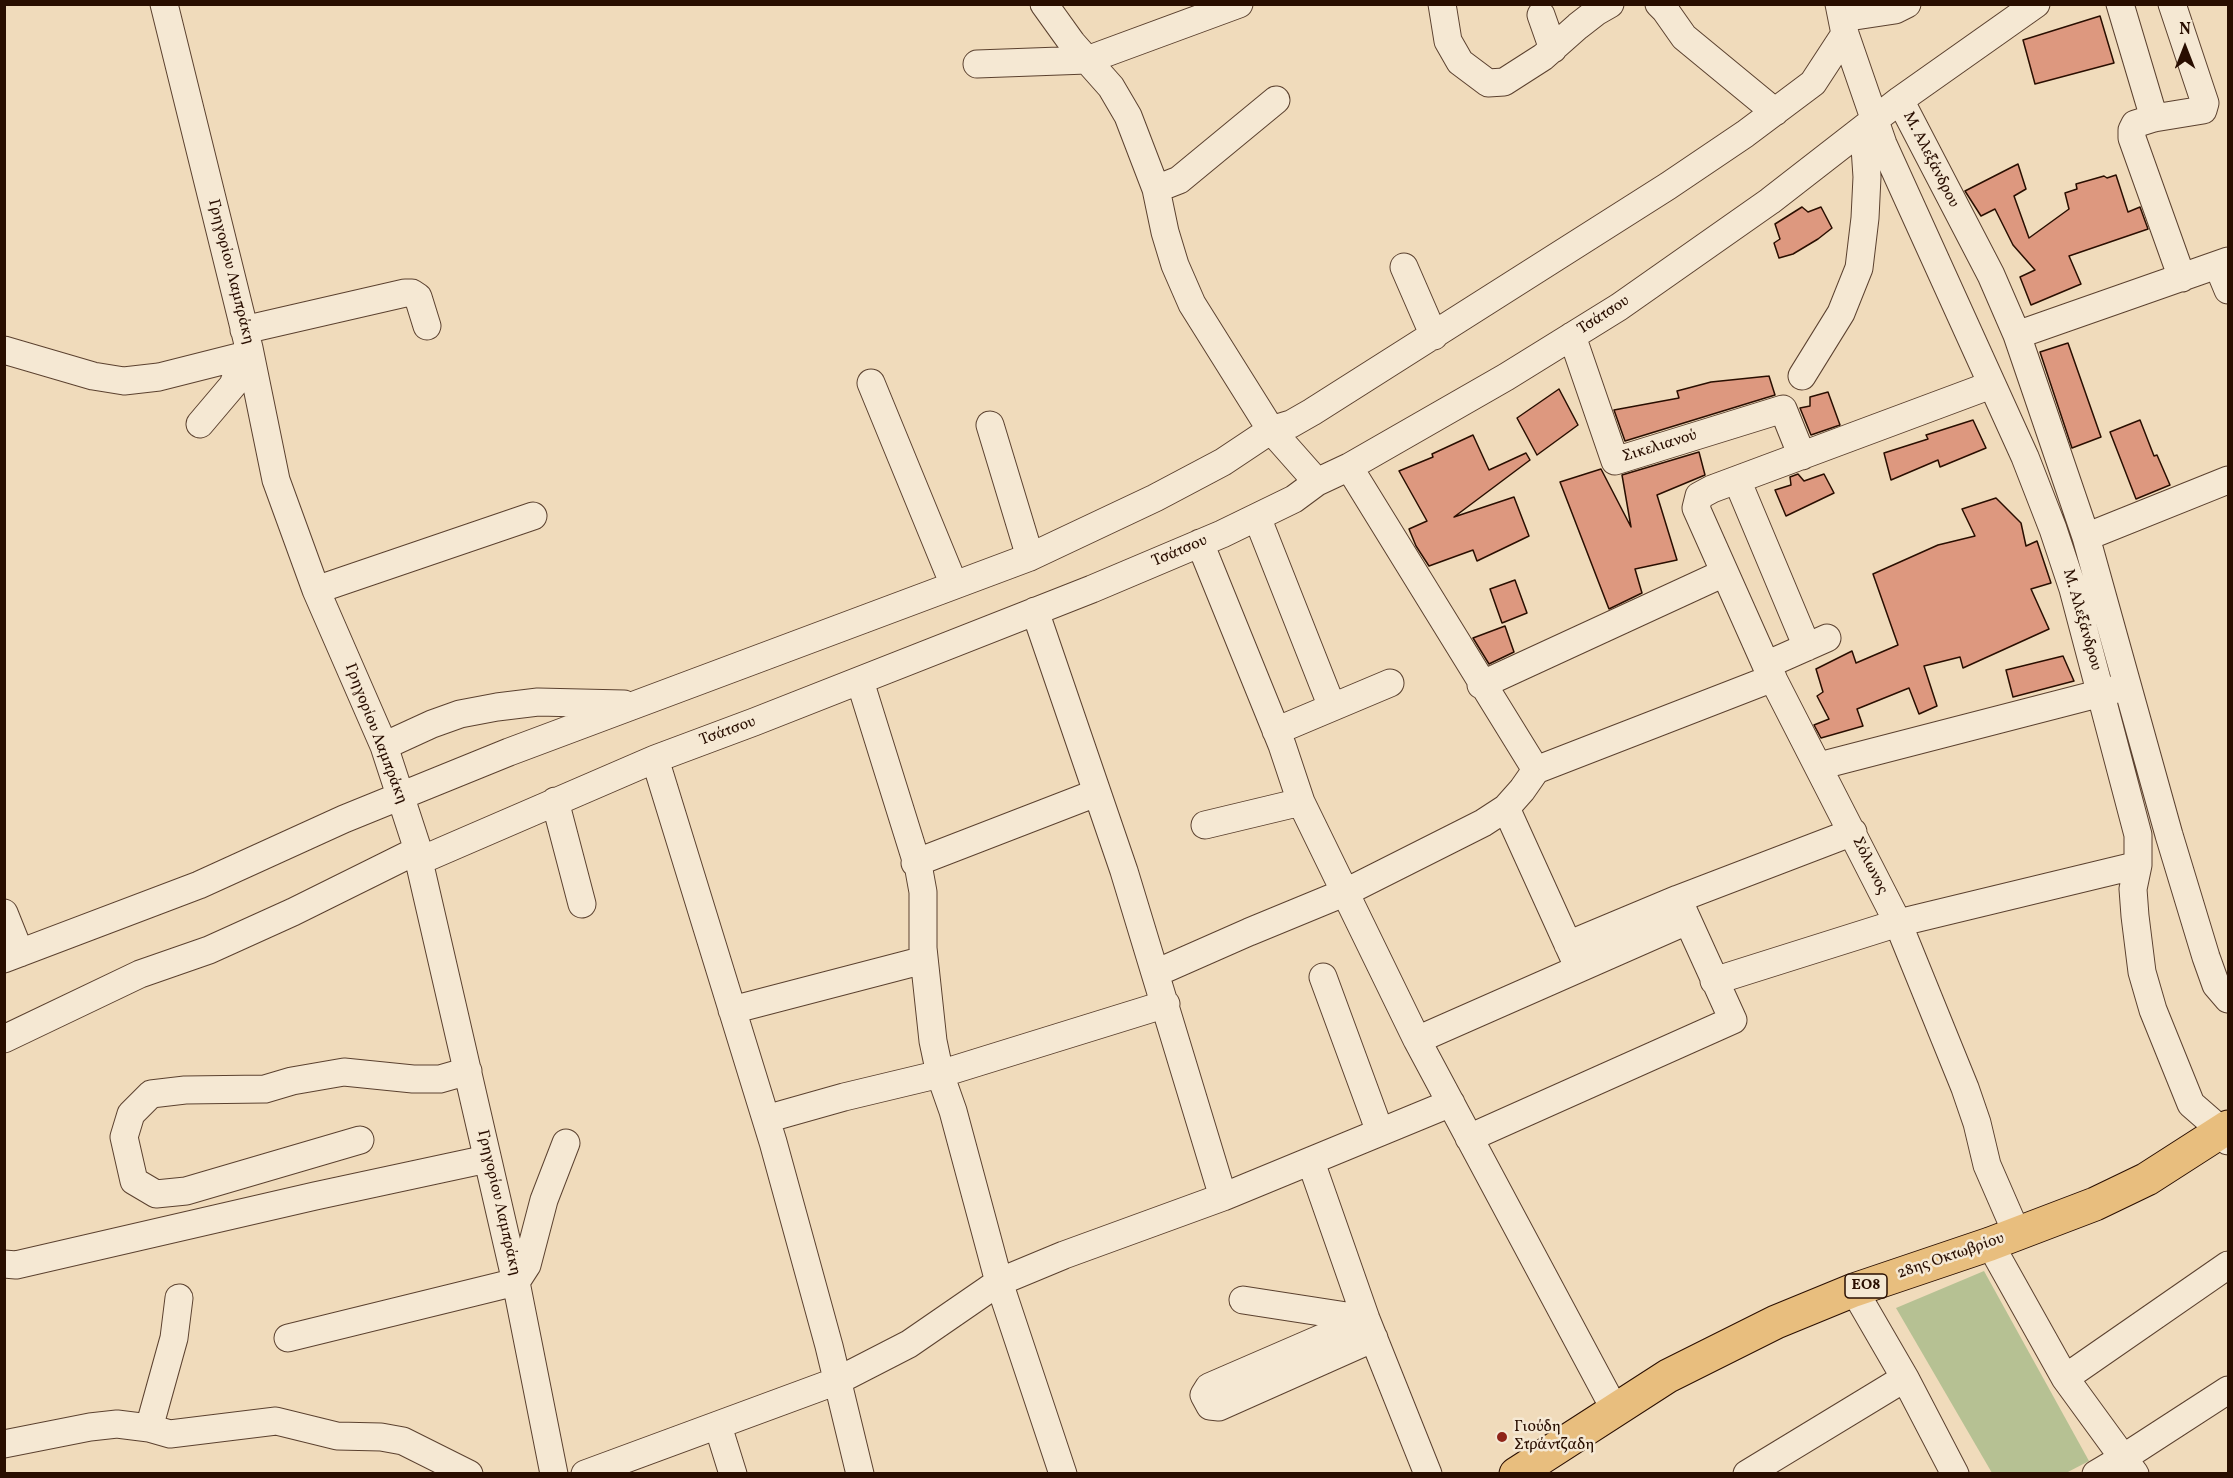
<!DOCTYPE html>
<meta charset="utf-8">
<style>
body{margin:0}
#map{position:relative;width:2233px;height:1478px;overflow:hidden;background:#f0dbbb;font-family:Vollkorn,serif}
canvas{display:block}
.frame{position:absolute;inset:0;border:6px solid #290e00;pointer-events:none}
.north{position:absolute;left:2155px;top:18px;width:60px;height:60px;-webkit-text-stroke:4px #f5e8d3;paint-order:stroke;rotate:0deg;font-size:16px;font-weight:700;line-height:24px;text-align:center;color:#290e00}
.north::after{content:'';display:block;margin:auto;width:21px;height:27px;background:#290e00;clip-path:polygon(50% 0,100% 100%,50% 72%,0 100%)}
</style>
<div id="map">
<canvas width="2233" height="1478"></canvas>
<div class="frame"></div>
<div class="north">N</div>
</div>
<script>
const ctx = document.querySelector('canvas').getContext('2d');
ctx.lineJoin = 'round';
function paint(path, color) {
  ctx.fillStyle = color;
  ctx.fill(path, 'evenodd');
}
function poly(rows) {
  const path = new Path2D();
  for (const r of rows) {
    path.moveTo(r[0], r[1]);
    for (let i = 2; i < r.length; i += 2) path.lineTo(r[i], r[i + 1]);
  }
  return path;
}
function trace(path, color, width, dash) {
  ctx.strokeStyle = color;
  ctx.lineWidth = width;
  ctx.lineCap = dash ? 'butt' : 'round';
  ctx.setLineDash(dash || []);
  ctx.stroke(path);
}
function drawText(font, color, halo, rows, align = 'center') {
  ctx.font = font + ' Vollkorn,serif';
  ctx.lineWidth = 5;
  ctx.setLineDash([]);
  ctx.textBaseline = 'middle';
  ctx.strokeStyle = halo;
  ctx.fillStyle = color;
  for (const [text, x, y, turn = 0] of rows) {
    ctx.save();
    ctx.translate(x, y);
    ctx.rotate((+turn || 0) * Math.PI / 180);
    ctx.textAlign = isNaN(turn) ? turn : align;
    if (halo) ctx.strokeText(text, 0, 0);
    ctx.fillText(text, 0, 0);
    ctx.restore();
  }
}
paint(poly([
 [1984,1271,2089,1461,2066,1473,1992,1473,1896,1308]
]), '#b6c193');
const building = poly([
 [2100,16,2114,63,2035,84,2023,40,2100,16],
 [2018,164,2026,189,2014,196,2029,238,2069,209,2065,193,2077,189,2076,184,2104,176,2107,178,2116,175,2128,212,2140,207,2148,229,2069,256,2081,284,2031,305,2020,277,2035,270,2013,245,1995,209,1981,216,1965,191,2018,164],
 [1802,207,1808,212,1821,207,1832,228,1818,239,1793,254,1779,258,1774,243,1780,239,1775,224,1802,207],
 [2068,343,2101,437,2072,448,2040,352,2068,343],
 [1769,376,1775,395,1625,441,1614,410,1679,398,1677,391,1711,382,1769,376],
 [1559,389,1578,425,1537,455,1517,418,1559,389],
 [1828,392,1840,425,1811,435,1800,408,1810,406,1810,397,1828,392],
 [1973,420,1986,448,1940,467,1938,460,1891,480,1884,453,1928,439,1926,435,1973,420],
 [2140,420,2154,456,2157,455,2170,485,2136,499,2110,432,2140,420],
 [1473,435,1489,470,1526,453,1530,460,1454,517,1514,497,1529,536,1477,561,1473,550,1429,566,1416,546,1409,529,1427,521,1399,471,1433,457,1432,454,1473,435],
 [1699,452,1705,475,1657,495,1677,560,1635,569,1642,593,1609,609,1560,482,1601,469,1631,527,1622,475,1699,452],
 [1798,474,1804,481,1824,474,1834,493,1786,516,1775,490,1791,485,1790,477,1798,474],
 [1996,498,2021,523,2026,546,2037,541,2051,583,2031,589,2049,629,1963,668,1960,657,1924,666,1937,706,1919,714,1909,688,1857,709,1863,726,1821,738,1814,725,1829,719,1817,696,1823,692,1816,669,1852,651,1856,663,1898,645,1873,574,1938,545,1975,536,1962,509,1996,498],
 [1515,580,1527,613,1502,623,1490,589,1515,580],
 [1505,626,1514,652,1489,664,1473,638,1505,626],
 [2063,656,2074,681,2013,697,2006,670,2063,656]
]);
paint(building, '#dd987f');
trace(building, '#290e00', 1.5);
const minor = poly([
 [164,4,249,348,276,480,316,590,384,746,418,850,419,861,516,1282,554,1474],
 [1044,4,1072,43,1111,87,1128,116,1156,189,1165,232,1175,265,1192,304,1271,430,1317,482],
 [1442,4,1448,41,1460,62,1488,83,1504,82,1543,57,1578,26,1596,12,1610,4],
 [1659,4,1665,10,1684,37,1775,112],
 [1839,4,1845,34,1883,144,2025,457,2053,529,2073,589,2138,835,2138,865,2133,889,2135,916,2142,972,2153,1010,2191,1104,2222,1131,2228,1141],
 [2120,4,2154,118],
 [2172,4,2205,103,2203,110,2154,118,2135,124,2132,130,2132,138,2182,278],
 [1541,15,1553,49],
 [1842,18,1895,10,1907,4],
 [977,64,1087,60,1239,4],
 [1900,100,1991,275,2017,335,2086,537,2169,835,2206,957,2216,985,2228,999],
 [1156,189,1179,180,1276,100],
 [2218,266,2228,290],
 [1404,267,1434,336],
 [244,330,405,293,412,293,418,297,427,326],
 [2017,335,2228,261],
 [1572,336,1615,461,1783,409,1802,456],
 [4,350,93,376,124,381,159,377,250,354],
 [1802,376,1841,313,1859,268,1865,218,1867,177,1865,147,1867,138,1875,119],
 [871,383,954,585],
 [1991,385,1712,489,1699,496,1696,508,1766,665,1898,923,1965,1088,1977,1123,1987,1165,2017,1234],
 [200,424,233,385,244,355],
 [990,425,1030,557],
 [1349,467,1536,770],
 [1737,480,1807,647],
 [1257,517,1332,707],
 [2086,537,2228,480],
 [1200,543,1282,745,1301,802,1417,1040,1615,1410],
 [316,590,533,516],
 [1035,611,1124,871,1223,1197],
 [1766,665,1827,638],
 [860,681,919,870,923,892,923,948,933,1041,940,1074,953,1111,999,1282,1063,1474],
 [1481,685,1724,573],
 [1276,731,1390,683],
 [384,746,432,724,460,714,497,707,538,702,624,704],
 [655,759,773,1142,829,1346,860,1474],
 [1819,766,2117,689],
 [555,801,582,904],
 [1506,808,1575,960],
 [1205,825,1301,802],
 [419,861,655,759,754,722,1092,589,1222,534,1294,499,1317,482,1349,467,1506,377,1619,307,1770,201,1900,100,2036,4],
 [915,863,1096,793],
 [4,913,20,953],
 [1568,945,1678,899,1853,832],
 [4,959,199,885,344,819,509,752,1030,557,1155,498,1223,462,1271,430,1291,424,1312,412,1668,186,1745,134,1813,83,1845,34],
 [1156,973,1249,932,1346,892,1483,823,1506,808,1522,790,1536,770,1773,678],
 [1323,977,1380,1132],
 [1714,981,1898,923,2138,865],
 [732,1010,924,960],
 [4,1039,140,974,209,950,293,912,418,850],
 [1417,1040,1687,921],
 [766,1119,844,1097,940,1074,1166,1004],
 [1469,1138,1733,1020,1678,899],
 [360,1140,186,1191,156,1194,134,1181,124,1137,131,1114,151,1094,185,1090,265,1089,292,1081,344,1072,413,1079,440,1079,468,1071],
 [1311,1162,1366,1319,1428,1474],
 [1990,1244,2065,1378,2135,1474],
 [4,1264,16,1265,315,1196,487,1159],
 [1854,1290,1905,1378,1955,1474],
 [1243,1300,1366,1319],
 [1366,1319,1209,1387,1204,1395,1210,1406,1219,1407,1374,1338],
 [288,1338,516,1282,527,1265,544,1200,566,1143],
 [2065,1378,2228,1265],
 [718,1426,733,1474],
 [149,1428,174,1338,179,1298],
 [4,1444,90,1427,117,1424,149,1428,170,1434,276,1421,337,1436,381,1437,403,1441,469,1474],
 [585,1474,837,1381,909,1344,999,1282,1064,1255,1223,1197,1451,1103],
 [1747,1474,1905,1378],
 [2096,1474,2123,1458,2228,1390]
]);
const major = poly([
 [1516,1474,1668,1376,1776,1322,1854,1290,1990,1244,2095,1204,2147,1179,2228,1127]
]);
trace(minor, '#5b412f', 29);
trace(major, '#290e00', 35);
trace(minor, '#f5e8d3', 27);
trace(major, '#e8be7e', 33);
for (const [x, y, r, color] of [
 [1502,1437,6,"#8f2418"]
]) {
  const dot = new Path2D();
  dot.arc(x, y, r, 0, 2 * Math.PI);
  ctx.fillStyle = color;
  ctx.fill(dot);
  trace(dot, '#f5e8d3', 2);
}
for (const [x, y, w] of [
 [1866,1286,42]
]) {
  const box = new Path2D();
  box.roundRect(x - w / 2, y - 12, w, 24, 4.5);
  ctx.fillStyle = '#f5e8d3';
  ctx.fill(box);
  trace(box, '#290e00', 1.5);
}
drawText('bold 15px', '#290e00', null, [
 ["ΕΟ8",1866,1286]
]);
drawText('16px', '#290e00', '#f5e8d3', [
 ["Μ. Αλεξάνδρου",1930,160,63],
 ["Γρηγορίου Λαμπράκη",230,272,76],
 ["Τσάτσου",1604,316,-33],
 ["Σικελιανού",1660,447,-17],
 ["Τσάτσου",1180,552,-23],
 ["Μ. Αλεξάνδρου",2081,620,74],
 ["Τσάτσου",728,732,-20],
 ["Γρηγορίου Λαμπράκη",375,734,69],
 ["Σόλωνος",1869,866,64],
 ["Γρηγορίου Λαμπράκη",498,1203,77],
 ["28ης Οκτωβρίου",1951,1257,-19]
]);
drawText('16px', '#290e00', '#f5e8d3', [
 ["Γιούδη",1514,1428],
 ["Στράντζαδη",1514,1446]
], 'left');
</script>
